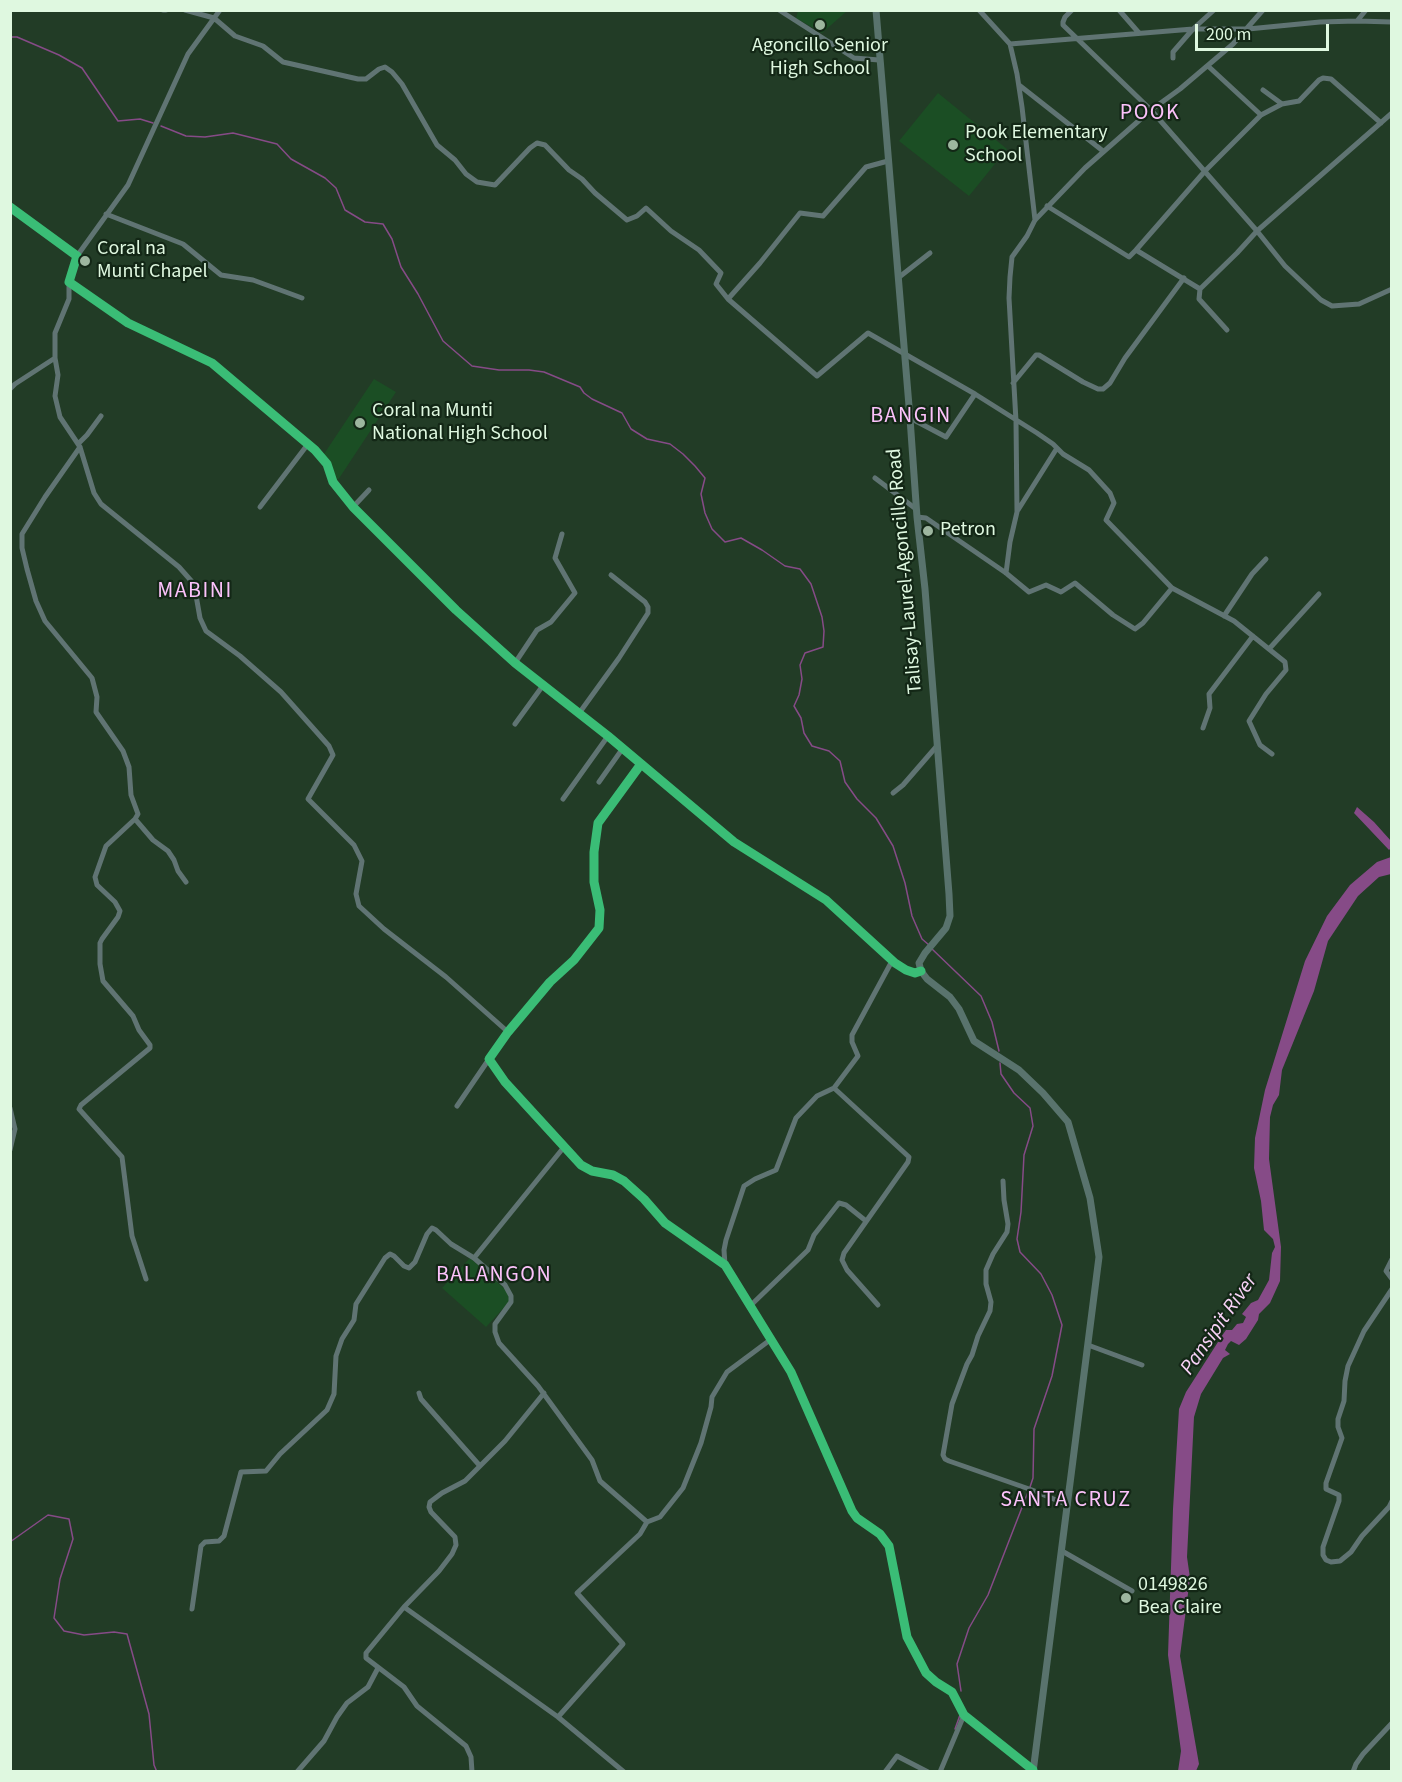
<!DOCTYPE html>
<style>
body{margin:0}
#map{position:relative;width:1402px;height:1782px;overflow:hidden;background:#223c26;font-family:"Source Sans 3",sans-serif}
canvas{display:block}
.frame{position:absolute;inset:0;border:12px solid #dff8e0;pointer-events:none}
.scale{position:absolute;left:1195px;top:24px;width:134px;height:27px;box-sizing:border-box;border:3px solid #dff8e0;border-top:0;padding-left:8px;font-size:18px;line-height:21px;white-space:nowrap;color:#dff8e0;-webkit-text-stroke:4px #132716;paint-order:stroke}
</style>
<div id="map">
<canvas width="1402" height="1782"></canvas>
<div class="frame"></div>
<div class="scale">200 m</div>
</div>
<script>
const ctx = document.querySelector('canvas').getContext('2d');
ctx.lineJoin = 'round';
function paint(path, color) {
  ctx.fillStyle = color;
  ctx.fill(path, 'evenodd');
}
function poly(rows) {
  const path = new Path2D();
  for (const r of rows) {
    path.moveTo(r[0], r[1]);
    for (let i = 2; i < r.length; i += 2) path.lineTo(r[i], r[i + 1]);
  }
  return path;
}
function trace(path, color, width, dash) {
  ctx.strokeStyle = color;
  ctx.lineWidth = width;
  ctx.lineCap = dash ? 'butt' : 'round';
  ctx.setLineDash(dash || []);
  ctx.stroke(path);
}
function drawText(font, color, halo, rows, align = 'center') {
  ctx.font = font + ' "Source Sans 3",sans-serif';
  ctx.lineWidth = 4.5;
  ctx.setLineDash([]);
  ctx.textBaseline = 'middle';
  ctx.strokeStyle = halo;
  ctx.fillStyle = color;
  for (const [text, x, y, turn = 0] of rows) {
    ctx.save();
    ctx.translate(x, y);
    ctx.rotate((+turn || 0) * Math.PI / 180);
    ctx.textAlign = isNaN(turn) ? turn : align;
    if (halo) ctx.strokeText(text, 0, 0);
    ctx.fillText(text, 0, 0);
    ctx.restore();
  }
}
paint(poly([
 [798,11,798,10,847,11,822,33,796,18],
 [938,93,1007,149,969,196,899,141],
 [374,379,396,392,338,480,324,454],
 [470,1258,507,1291,510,1301,486,1327,442,1288]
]), '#1b4e24');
paint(poly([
 [1357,807,1374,822,1391,841,1391,848,1389,850,1354,813],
 [1391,857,1391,874,1379,877,1358,896,1328,941,1314,991,1282,1070,1279,1095,1273,1105,1270,1117,1269,1159,1281,1247,1280,1281,1270,1303,1259,1314,1258,1320,1246,1339,1239,1345,1231,1341,1228,1344,1225,1350,1230,1354,1223,1358,1201,1394,1194,1417,1187,1557,1190,1578,1180,1656,1199,1764,1196,1771,1178,1771,1181,1751,1168,1655,1173,1509,1179,1409,1186,1392,1218,1342,1221,1342,1219,1340,1226,1330,1232,1330,1237,1324,1243,1323,1246,1317,1242,1314,1251,1303,1258,1300,1269,1280,1272,1253,1275,1247,1273,1239,1264,1230,1261,1201,1254,1168,1255,1138,1265,1090,1305,961,1327,916,1350,885,1377,862]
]), '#864b87');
trace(poly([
 [10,37,17,37,59,55,82,68,118,121,140,119,153,123],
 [161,126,186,136,205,137,233,133,277,144,291,159,325,178,336,188,345,210,365,222,383,224,392,239,401,267,418,294,443,341,472,366,499,370,529,370,544,372,580,387,584,393,592,399,622,413,631,429,647,439,670,444,683,454,695,466,705,478,701,494,705,513,712,529,725,542,741,538,762,550,785,566,800,569,811,584,822,617,824,631,823,647,805,653,800,665,802,679,799,695,794,706,801,718,804,733,812,746,829,751,840,761,845,782,857,799,876,818,893,846,905,883,912,916,922,939,929,945],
 [932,949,981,996,992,1022,999,1051],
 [1000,1063,1001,1074,1014,1093,1030,1108,1033,1126,1024,1155,1021,1212,1017,1239,1020,1252,1041,1274,1052,1295,1062,1325,1052,1376,1034,1429,1033,1478,1030,1487],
 [10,1542,48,1515,69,1519,73,1539,60,1579,54,1618,64,1631,84,1635,114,1632,127,1634,149,1714,154,1765,157,1772],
 [961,1691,957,1664,969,1628,988,1595,1028,1492],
 [955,1729,960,1715]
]), '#864b87', 1.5);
trace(poly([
 [163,10,166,10],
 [185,10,214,18,235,36,263,46,283,62,358,79,366,79,379,69,385,67,392,72,402,84,437,145,455,160,466,174,477,182,495,185,530,148,537,143,545,145,569,170,582,179,595,193,627,220,637,216,646,208,671,231,699,250,721,273,716,284,728,299,817,376,868,333,975,394],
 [779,10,854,58,879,60],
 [979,10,1010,44,1193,29,1248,29,1320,22,1357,21,1392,22],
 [1072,10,1065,17,1063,22,1063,25,1151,110,1257,231,1285,266,1321,300,1332,306,1359,304,1392,289],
 [1119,10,1139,33],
 [1357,21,1366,10],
 [1010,44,1017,74,1022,107,1035,220],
 [1173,58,1173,52,1193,29,1214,10],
 [1208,66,1261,115],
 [1019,85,1103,151],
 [1263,90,1282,104],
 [1047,206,1129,257,1136,250,1200,289,1199,299,1227,330],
 [10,207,77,256,69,282,128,323,212,363,315,450,327,464,333,482,353,507,456,610,515,663,608,736,734,842,826,900,895,963,906,970,915,973,921,971],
 [106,214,183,244,221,275,253,280,302,298],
 [1136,250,1205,171,1261,115,1282,104,1299,101,1319,80,1323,78,1331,79,1381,123],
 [77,256,128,185,188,54,220,10],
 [898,278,930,253],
 [69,282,69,299,55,333,55,358,58,375,55,396,60,417,80,447,94,493,101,504,179,567,194,584,200,618,206,631,240,656,281,692,329,746,333,755,308,799,354,845,362,861,356,894,359,906,384,929,446,977,508,1032],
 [1200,289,1237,253,1257,231,1392,113],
 [728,299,760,263,800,213,823,216,866,167,888,161],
 [1013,383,1036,355,1039,355,1083,382,1098,389,1103,389,1110,383,1125,358,1184,278],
 [10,389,15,384,55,358],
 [910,418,946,437,975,394,1037,433,1053,444,1063,454,1089,470,1110,493,1114,503,1106,520,1172,588,1143,623,1135,629,1113,615,1075,583,1061,592,1046,585,1029,592,1006,573,926,518,917,517],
 [78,444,87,435,101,416],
 [80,447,45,497,22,534,22,548,27,569,36,601,45,621,92,678,97,697,96,712,123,751,129,767,131,795,138,814,135,819,153,840,168,851,174,860,178,871,186,882],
 [875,478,916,509],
 [260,507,308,444],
 [353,507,369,490],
 [1018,510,1057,448],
 [1006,573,1010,542,1017,512,1016,421,1009,298,1010,277,1012,257,1027,236,1035,220,1085,168,1151,110,1180,89,1233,44,1263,10],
 [1172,588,1234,621,1285,662,1286,670,1266,694,1249,721,1260,745,1272,754],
 [1224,616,1252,574,1266,559],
 [1269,649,1319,594],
 [515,663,537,630,551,622,575,593,555,558,562,534],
 [580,712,619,658,648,613,648,607,645,602,611,575],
 [515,724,544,684],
 [1203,728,1210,708,1209,694,1253,636],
 [641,764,598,823,594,852,594,882,600,910,599,928,574,960,550,982,508,1032,489,1059,505,1082,581,1165,592,1171,613,1175,624,1181,644,1199,665,1223,725,1265,791,1372,852,1511,857,1518,880,1534,889,1546,907,1637,926,1673,936,1682,952,1692,964,1715,1033,1770],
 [599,782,623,748],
 [893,793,903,785,936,747],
 [563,799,608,736],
 [135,819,106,846,95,877,97,885,115,902,120,911,118,917,102,939,100,943,100,964,103,981,133,1016,139,1030,150,1045,150,1048,81,1105,79,1109,122,1157,132,1236,146,1279],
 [834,1088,909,1157,908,1162,844,1253,842,1260,847,1270,878,1305],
 [457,1106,489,1059],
 [10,1108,15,1129,10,1150],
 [1003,1181,1004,1200,1008,1224,1007,1232,993,1254,986,1270,986,1284,991,1302,990,1311,978,1336,972,1355,967,1364,952,1404,943,1455,945,1459,949,1461,1032,1490,1068,1505],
 [474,1258,564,1147],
 [1392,1259,1386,1271,1392,1279],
 [725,1265,724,1250,726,1240,744,1186,755,1179,776,1170,796,1118,817,1096,834,1088,858,1056,852,1042,852,1035,892,961],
 [1392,1289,1364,1331,1348,1366,1345,1381,1344,1401,1338,1419,1338,1427,1342,1438,1326,1483,1326,1489,1339,1495,1339,1501,1323,1547,1323,1555,1326,1560,1331,1562,1340,1561,1351,1552,1362,1536,1389,1507,1392,1501],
 [749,1307,808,1250,814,1235,839,1203,846,1205,866,1221],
 [1088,1345,1142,1365],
 [419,1393,421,1399,480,1466],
 [647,1522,660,1517,683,1488,701,1443,711,1407,712,1397,727,1372,770,1340],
 [1062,1551,1132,1591],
 [404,1607,439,1571,452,1554,456,1545,455,1537,431,1512,429,1507,430,1502,442,1493,465,1481,505,1441,544,1393],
 [192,1609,201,1546,205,1542,219,1541,224,1536,241,1472,266,1471,280,1454,327,1410,334,1394,336,1356,342,1339,354,1320,356,1304,385,1258,390,1254,394,1256,404,1266,409,1268,415,1262,427,1234,432,1228,436,1230,451,1244,474,1258,505,1285,511,1296,511,1302,495,1324,495,1332,499,1343,538,1386,592,1460,600,1481,647,1522,640,1534,577,1593,623,1644,558,1717],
 [297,1772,324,1741,337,1717,347,1703,368,1687,378,1668],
 [472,1772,471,1757,466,1746,417,1706,404,1687,366,1658,366,1653,404,1607,558,1717,624,1772],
 [885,1772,897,1756,928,1772],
 [940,1772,964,1715],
 [1353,1772,1356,1764,1363,1754,1392,1723]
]), '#607473', 5);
trace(poly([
 [876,10,910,418,917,517,925,589,949,894,950,916,946,928,925,953,919,963,921,971,927,979,950,997,959,1009,974,1041,1019,1070,1043,1093,1068,1122,1090,1198,1099,1257,1033,1772]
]), '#59736d', 7);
trace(poly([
 [10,207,77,256,69,282,128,323,212,363,315,450,327,464,333,482,353,507,456,610,515,663,608,736,734,842,826,900,895,963,906,970,915,973,921,971],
 [641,764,598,823,594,852,594,882,600,910,599,928,574,960,550,982,508,1032,489,1059,505,1082,581,1165,592,1171,613,1175,624,1181,644,1199,665,1223,725,1265,791,1372,852,1511,857,1518,880,1534,889,1546,907,1637,926,1673,936,1682,952,1692,964,1715,1033,1770]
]), '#3abd76', 9);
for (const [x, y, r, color] of [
 [820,25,6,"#9db69f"],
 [953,145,6,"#9db69f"],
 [85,261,6,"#9db69f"],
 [360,423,6,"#9db69f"],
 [928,531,6,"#9db69f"],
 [1126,1598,6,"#9db69f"]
]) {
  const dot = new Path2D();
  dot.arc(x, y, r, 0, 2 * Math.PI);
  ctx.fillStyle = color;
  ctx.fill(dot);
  trace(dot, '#132716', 2);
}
drawText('20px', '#dff8e0', '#132716', [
 ["Agoncillo Senior",820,47,"center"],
 ["High School",820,70,"center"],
 ["Pook Elementary",965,134],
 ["School",965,157],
 ["Coral na",97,250],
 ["Munti Chapel",97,273],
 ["Coral na Munti",372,412],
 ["National High School",372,435],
 ["Petron",940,531],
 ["0149826",1138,1586],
 ["Bea Claire",1138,1609]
], 'left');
drawText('20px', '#dff8e0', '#132716', [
 ["Talisay-Laurel-Agoncillo Road",906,571,-95]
]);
drawText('italic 21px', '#f9d3f8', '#132716', [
 ["Pansipit River",1220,1325,-55]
]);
ctx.letterSpacing = '1.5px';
drawText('22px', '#fcc2fb', '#132716', [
 ["POOK",1150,114],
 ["BANGIN",911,417],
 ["MABINI",195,592],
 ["BALANGON",494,1276],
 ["SANTA CRUZ",1066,1501]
]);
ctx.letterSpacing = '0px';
</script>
